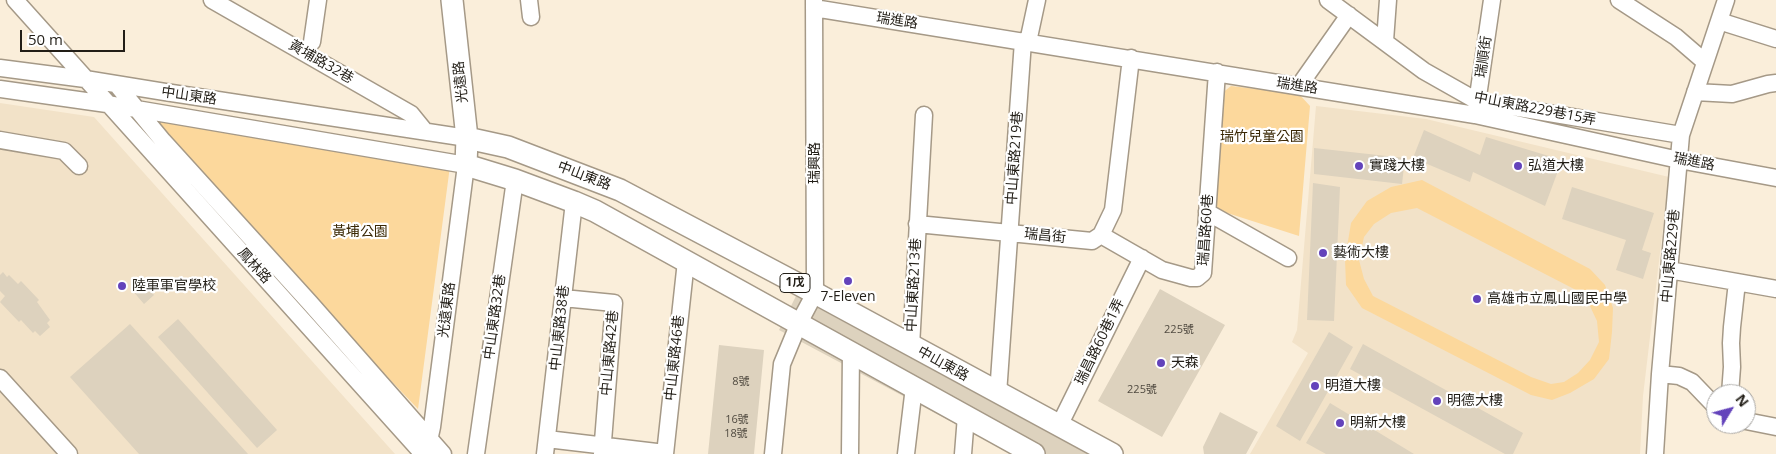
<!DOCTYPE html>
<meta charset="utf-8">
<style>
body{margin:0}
#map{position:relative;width:1776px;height:454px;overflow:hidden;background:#faeeda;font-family:"Open Sans",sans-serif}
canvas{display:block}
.north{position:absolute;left:1706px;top:384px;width:50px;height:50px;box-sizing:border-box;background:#fff;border:1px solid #a7a5a2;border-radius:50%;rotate:53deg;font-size:14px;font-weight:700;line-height:20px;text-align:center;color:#221e17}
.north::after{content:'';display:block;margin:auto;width:18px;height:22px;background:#6343bb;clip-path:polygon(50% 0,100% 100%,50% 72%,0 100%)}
.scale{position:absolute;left:20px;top:30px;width:105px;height:22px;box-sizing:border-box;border:2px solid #221e17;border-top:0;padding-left:6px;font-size:15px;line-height:18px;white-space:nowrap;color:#221e17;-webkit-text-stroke:4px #fff;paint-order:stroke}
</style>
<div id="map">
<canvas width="1776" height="454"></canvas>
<div class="north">N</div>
<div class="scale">50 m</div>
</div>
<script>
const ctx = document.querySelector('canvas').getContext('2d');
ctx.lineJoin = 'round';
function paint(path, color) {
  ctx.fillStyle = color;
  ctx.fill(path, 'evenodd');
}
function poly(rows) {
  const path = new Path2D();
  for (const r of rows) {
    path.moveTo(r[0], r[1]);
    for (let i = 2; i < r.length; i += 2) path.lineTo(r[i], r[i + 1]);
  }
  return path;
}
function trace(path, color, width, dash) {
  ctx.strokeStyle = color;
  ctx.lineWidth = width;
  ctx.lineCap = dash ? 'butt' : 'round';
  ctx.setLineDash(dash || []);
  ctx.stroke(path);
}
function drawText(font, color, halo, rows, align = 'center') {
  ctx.font = font + ' "Open Sans","Noto Sans TC",sans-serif';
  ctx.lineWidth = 4.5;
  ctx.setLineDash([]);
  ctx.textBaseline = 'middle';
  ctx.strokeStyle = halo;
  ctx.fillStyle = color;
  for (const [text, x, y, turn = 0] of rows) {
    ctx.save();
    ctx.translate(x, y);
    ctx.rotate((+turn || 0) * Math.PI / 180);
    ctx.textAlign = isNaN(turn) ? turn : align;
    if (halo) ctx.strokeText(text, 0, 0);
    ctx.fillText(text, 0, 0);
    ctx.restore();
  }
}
paint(poly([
 [0,103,94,117,395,454,0,454],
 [1316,106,1426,119,1669,177,1643,396,1640,454,1250,454,1308,353,1292,342,1297,330]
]), '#f2e2c8');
paint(poly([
 [1231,86,1299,94,1310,106,1299,236,1221,211,1214,204,1221,94],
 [138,109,450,166,418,409,163,141],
 [1422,180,1590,269,1605,285,1613,308,1612,332,1609,359,1594,379,1570,393,1552,400,1531,395,1362,308,1346,285,1345,259,1351,223,1367,201,1391,187],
 [1417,208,1576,290,1588,302,1597,321,1599,342,1590,360,1578,373,1564,382,1551,384,1531,377,1373,296,1364,279,1359,260,1364,237,1374,224,1391,213]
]), '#fcd89c');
paint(poly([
 [1424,130,1480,155,1486,137,1562,160,1545,206,1473,172,1470,182,1413,158],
 [1314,148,1405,158,1402,184,1314,174],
 [1313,183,1340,187,1334,321,1307,320],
 [1572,187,1654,213,1642,250,1651,253,1643,279,1616,270,1626,240,1562,219],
 [3,272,7,277,9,275,18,284,21,281,39,300,37,302,50,320,47,323,50,327,40,336,35,331,33,333,21,320,19,322,0,302,5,296,0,291,0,275],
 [142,281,154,295,144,304,132,290],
 [1160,289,1225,325,1162,437,1098,401],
 [796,296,1088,454,1012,454,779,330],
 [178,319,277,430,257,448,158,337],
 [130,324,248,454,139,454,70,377],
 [1329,332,1353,347,1300,441,1276,426],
 [1363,344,1523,433,1513,454,1505,454,1350,369],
 [719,345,764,350,754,454,708,454],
 [1330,403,1414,454,1326,454,1306,443],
 [1220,412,1258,432,1246,454,1204,454,1203,447]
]), '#ddd2be');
const minor = poly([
 [15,0,423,454],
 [212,0,411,114,424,130],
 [529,0,531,17],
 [1328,0,1424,71,1477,101,1681,135],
 [1619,0,1676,37,1705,62],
 [814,8,1475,115,1679,160,1776,178],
 [1719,21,1776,39],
 [1385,41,1388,0],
 [312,42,318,0],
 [1028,42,1037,0],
 [0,68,85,79,165,92,467,138],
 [117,85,163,141,310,303,443,454],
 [1299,86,1349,15],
 [0,89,107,104,466,165,432,427,426,454],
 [1695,92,1732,94,1768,84,1776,83],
 [1476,110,1492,0],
 [0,140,64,151,79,166],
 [1207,212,1288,258],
 [917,224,1092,241,1101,235,1113,210,1131,58],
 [1101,235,1162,270,1191,278,1197,278,1203,273,1217,72],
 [1669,270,1776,289],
 [563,298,614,303,602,454],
 [911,346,924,115],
 [1660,374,1679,376,1692,382,1716,407],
 [0,378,69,454],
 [998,394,1023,41],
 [1730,394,1732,367,1731,343,1732,327,1737,282],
 [1746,421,1776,427],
 [1059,426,1142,258],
 [547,439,665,453],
 [476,454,515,180],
 [545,454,574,202],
 [665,454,686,261],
 [773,454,782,364,799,323,815,293,814,0],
 [850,454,851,352],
 [906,454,914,387],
 [963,454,966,416],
 [1655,454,1660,374,1681,135,1726,0]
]);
const major = poly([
 [452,0,467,138,466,165,515,180,574,202,595,211,1034,454],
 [467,138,508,147,620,190,815,293,1112,454]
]);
trace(minor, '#a59987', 19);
trace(major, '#a59987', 24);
trace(minor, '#fff', 16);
trace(major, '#fff', 21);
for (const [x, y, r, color] of [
 [1359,166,5,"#6343bb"],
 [1518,166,5,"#6343bb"],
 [1323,253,5,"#6343bb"],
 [848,281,5,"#6343bb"],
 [122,286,5,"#6343bb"],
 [1477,299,5,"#6343bb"],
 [1161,363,5,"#6343bb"],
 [1315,386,5,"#6343bb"],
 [1437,401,5,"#6343bb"],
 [1340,423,5,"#6343bb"]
]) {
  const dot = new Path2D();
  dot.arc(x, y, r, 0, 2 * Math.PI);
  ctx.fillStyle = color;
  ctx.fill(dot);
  trace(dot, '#fff', 2);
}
drawText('11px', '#514b41', null, [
 ["225號",1179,330],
 ["8號",741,382],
 ["225號",1142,390],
 ["16號",737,420],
 ["18號",736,434]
]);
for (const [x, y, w] of [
 [795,283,30]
]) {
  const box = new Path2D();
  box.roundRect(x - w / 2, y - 9.5, w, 19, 4);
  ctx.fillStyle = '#fff';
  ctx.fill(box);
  trace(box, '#221e17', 1);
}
drawText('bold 12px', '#221e17', null, [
 ["1戊",795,283]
]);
drawText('14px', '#221e17', '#fff', [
 ["瑞進路",897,21,9],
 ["瑞順街",1484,57,-82],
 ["黃埔路32巷",321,62,30],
 ["光遠路",461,82,-96],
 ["瑞進路",1297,86,9],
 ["中山東路",189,96,8],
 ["中山東路229巷15弄",1535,109,11],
 ["中山東路219巷",1015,158,-86],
 ["瑞進路",1694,162,11],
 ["瑞興路",815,163,-90],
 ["中山東路",584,176,21],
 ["瑞昌路60巷",1206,230,-86],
 ["瑞昌街",1045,236,6],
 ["中山東路229巷",1671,256,-85],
 ["鳳林路",254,266,48],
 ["中山東路213巷",914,285,-87],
 ["光遠東路",447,310,-83],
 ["中山東路32巷",495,317,-82],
 ["中山東路38巷",560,328,-84],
 ["瑞昌路60巷1弄",1100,342,-64],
 ["中山東路42巷",610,353,-85],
 ["中山東路46巷",675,358,-84],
 ["中山東路",943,364,29]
]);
drawText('14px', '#3a2805', '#fff', [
 ["瑞竹兒童公園",1262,137],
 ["黃埔公園",360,232]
]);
drawText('14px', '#221e17', '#fff', [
 ["實踐大樓",1369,166],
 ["弘道大樓",1528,166],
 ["藝術大樓",1333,253],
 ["陸軍軍官學校",132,286],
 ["7-Eleven",848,297,"center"],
 ["高雄市立鳳山國民中學",1487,299],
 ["天森",1171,363],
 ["明道大樓",1325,386],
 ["明德大樓",1447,401],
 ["明新大樓",1350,423]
], 'left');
</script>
